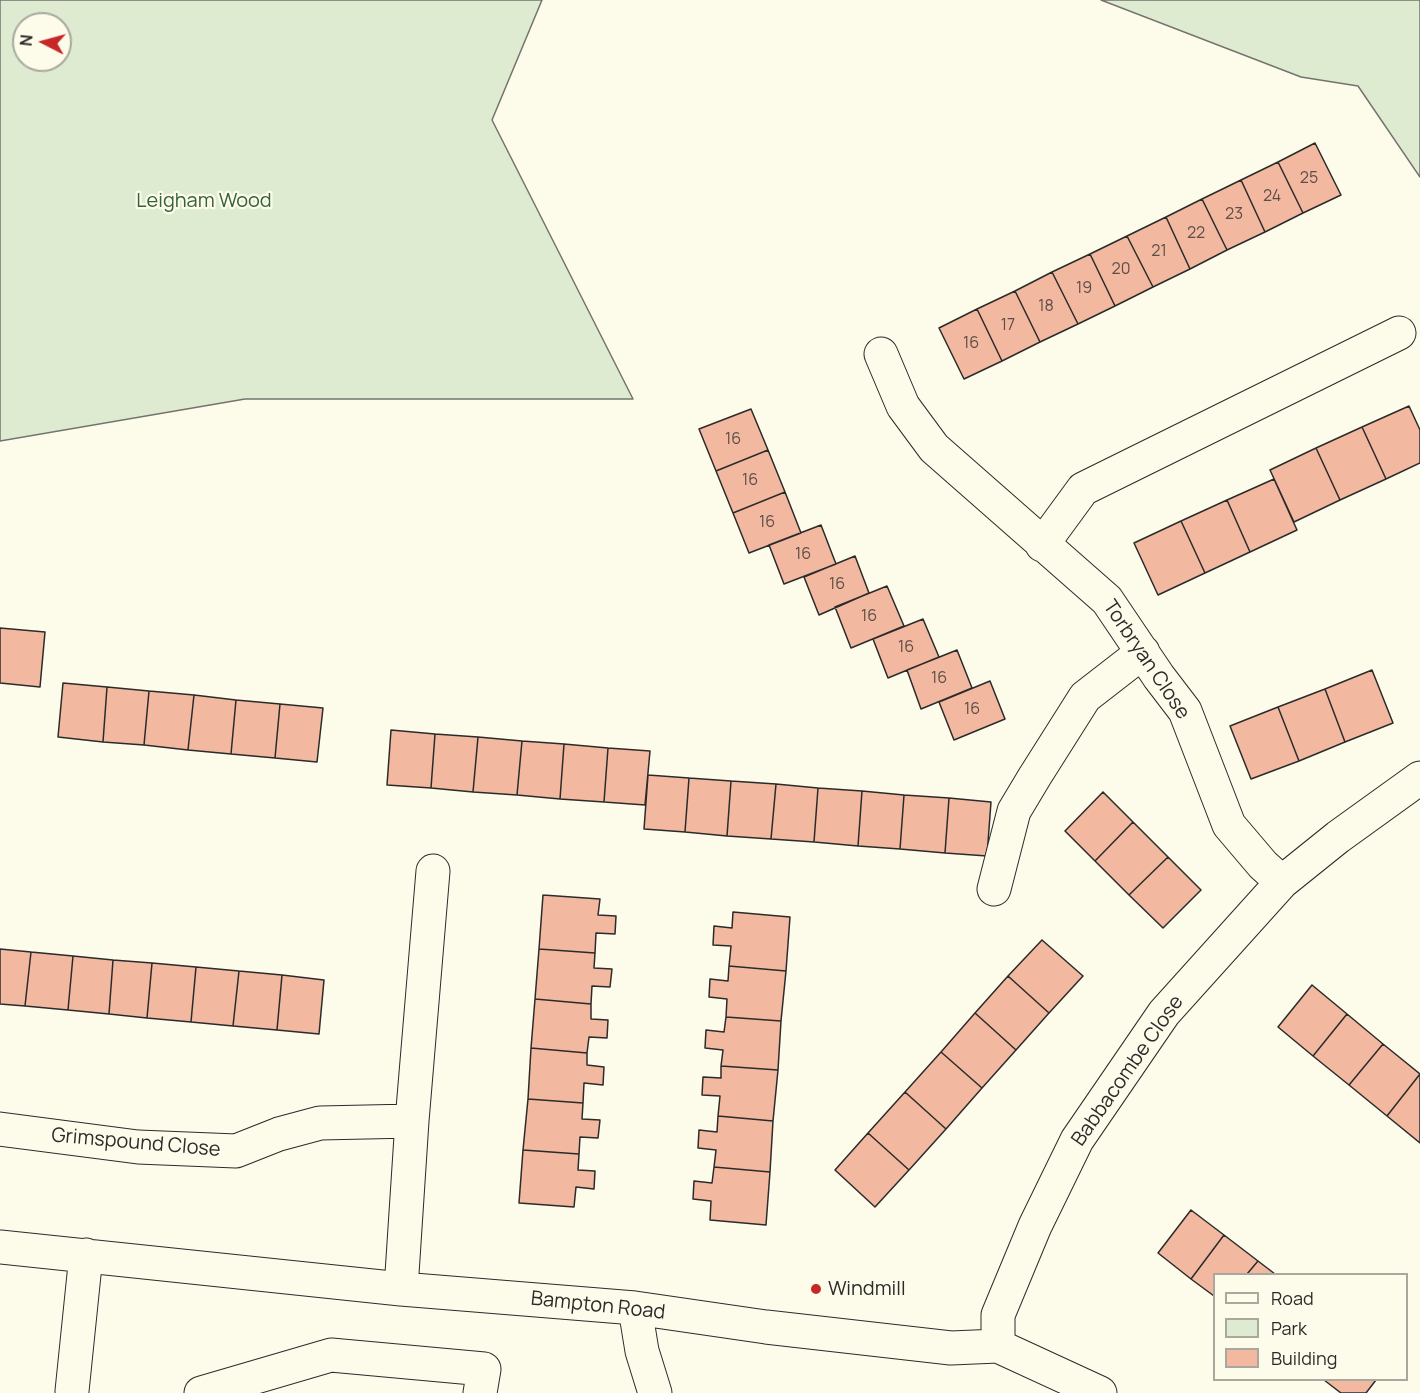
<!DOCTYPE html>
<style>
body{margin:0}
#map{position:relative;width:1420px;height:1393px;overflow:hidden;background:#fdfbea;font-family:Manrope,sans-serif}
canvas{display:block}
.legend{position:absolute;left:1213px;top:1273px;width:195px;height:108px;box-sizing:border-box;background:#fdfbea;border:2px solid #a9a89e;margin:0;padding:8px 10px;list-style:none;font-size:18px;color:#2b2b2b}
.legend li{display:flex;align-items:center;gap:12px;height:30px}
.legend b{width:30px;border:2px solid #a9a89e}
.north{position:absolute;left:12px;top:12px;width:60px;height:60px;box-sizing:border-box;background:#fdfbea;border:2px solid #a9a89e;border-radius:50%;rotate:276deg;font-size:16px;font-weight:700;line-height:24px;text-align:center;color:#2b2b2b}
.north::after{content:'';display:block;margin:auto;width:21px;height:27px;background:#c62828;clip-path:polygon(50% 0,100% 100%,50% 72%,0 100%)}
</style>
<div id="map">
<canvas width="1420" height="1393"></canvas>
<ul class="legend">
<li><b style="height:8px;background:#fdfbea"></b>Road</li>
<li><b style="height:16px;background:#deebd1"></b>Park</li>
<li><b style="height:16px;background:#f2b8a0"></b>Building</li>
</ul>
<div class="north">N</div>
</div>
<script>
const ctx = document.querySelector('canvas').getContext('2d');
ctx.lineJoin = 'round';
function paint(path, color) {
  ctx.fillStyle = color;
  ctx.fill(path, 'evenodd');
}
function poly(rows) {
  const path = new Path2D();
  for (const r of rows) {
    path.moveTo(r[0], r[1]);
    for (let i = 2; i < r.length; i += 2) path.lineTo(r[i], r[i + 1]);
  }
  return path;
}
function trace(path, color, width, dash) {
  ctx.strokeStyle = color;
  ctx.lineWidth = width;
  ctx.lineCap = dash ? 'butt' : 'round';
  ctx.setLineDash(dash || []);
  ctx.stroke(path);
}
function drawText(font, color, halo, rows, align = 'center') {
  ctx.font = font + ' Manrope,sans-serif';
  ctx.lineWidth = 4.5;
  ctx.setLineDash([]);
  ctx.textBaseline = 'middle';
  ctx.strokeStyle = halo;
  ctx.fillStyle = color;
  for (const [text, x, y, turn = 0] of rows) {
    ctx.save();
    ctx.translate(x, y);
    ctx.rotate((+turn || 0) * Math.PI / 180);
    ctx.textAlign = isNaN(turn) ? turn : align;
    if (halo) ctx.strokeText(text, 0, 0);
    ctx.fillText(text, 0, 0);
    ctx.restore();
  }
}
const green = poly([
 [0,0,542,0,492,120,633,399,245,399,0,441,0,0],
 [24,24,60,24,60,60,24,60,24,24],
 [1101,0,1420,0,1420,177,1358,86,1301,77,1101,0]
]);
paint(green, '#deebd1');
trace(green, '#74746e', 1.5);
const building = poly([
 [1315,143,1341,195,1303,213,1278,162,1315,143],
 [1278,162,1303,213,1265,232,1241,180,1278,162],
 [1241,180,1265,232,1227,250,1202,199,1241,180],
 [1202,199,1227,250,1190,269,1166,217,1202,199],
 [1166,217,1190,269,1153,287,1127,236,1166,217],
 [1127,236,1153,287,1115,306,1090,254,1127,236],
 [1090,254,1115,306,1078,324,1052,272,1090,254],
 [1052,272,1078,324,1040,342,1015,291,1052,272],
 [1015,291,1040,342,1002,361,977,309,1015,291],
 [977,309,1002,361,964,379,939,328,977,309],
 [1409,406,1420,430,1420,463,1386,479,1362,427,1409,406],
 [751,409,768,450,716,471,699,429,751,409],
 [1362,427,1386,479,1340,500,1316,448,1362,427],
 [1316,448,1340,500,1294,522,1270,470,1316,448],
 [768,450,785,492,733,513,716,471,768,450],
 [1274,479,1297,530,1250,552,1227,500,1274,479],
 [785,492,801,533,749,553,733,513,785,492],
 [1227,500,1250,552,1205,573,1181,521,1227,500],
 [1181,521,1205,573,1158,595,1134,543,1181,521],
 [821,525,836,564,784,584,769,545,821,525],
 [855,556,869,593,819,615,804,577,855,556],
 [887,586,904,626,851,648,835,607,887,586],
 [923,619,939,657,888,678,873,639,923,619],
 [0,628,45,632,40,687,0,683,0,628],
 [957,650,972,688,921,709,907,670,957,650],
 [1372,670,1393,723,1345,742,1325,689,1372,670],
 [990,681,1005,719,954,740,939,702,990,681],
 [63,683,107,687,103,742,58,737,63,683],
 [107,687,149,691,144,745,103,742,107,687],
 [1325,689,1345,742,1299,761,1278,707,1325,689],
 [149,691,194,695,188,750,144,745,149,691],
 [194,695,236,700,231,754,188,750,194,695],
 [236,700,280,704,275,758,231,754,236,700],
 [280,704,323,708,317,762,275,758,280,704],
 [1278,707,1299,761,1251,779,1230,726,1278,707],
 [391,730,435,734,431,788,387,785,391,730],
 [435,734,478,737,473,792,431,788,435,734],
 [478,737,522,741,517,795,473,792,478,737],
 [522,741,564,744,560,799,517,795,522,741],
 [564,744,608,748,604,802,560,799,564,744],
 [608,748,650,751,645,805,604,802,608,748],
 [648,775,689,778,685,832,644,829,648,775],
 [689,778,731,781,727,836,685,832,689,778],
 [731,781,776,784,771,839,727,836,731,781],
 [776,784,818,788,814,842,771,839,776,784],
 [818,788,862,791,858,846,814,842,818,788],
 [862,791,904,795,900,849,858,846,862,791],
 [1103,792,1133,822,1095,861,1065,831,1103,792],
 [904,795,949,798,945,853,900,849,904,795],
 [949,798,991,802,987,856,945,853,949,798],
 [1133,822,1168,857,1129,895,1095,861,1133,822],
 [1168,857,1201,890,1163,928,1129,895,1168,857],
 [543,895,600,899,598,915,616,916,615,934,596,933,595,953,539,949,543,895],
 [733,912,790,917,786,971,729,966,731,946,713,945,714,926,732,928,733,912],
 [1042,940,1083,976,1049,1013,1008,976,1042,940],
 [0,949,31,952,25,1006,0,1004,0,949],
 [539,949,595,953,594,968,612,969,610,987,592,986,591,1004,535,999,539,949],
 [31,952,73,956,68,1010,25,1006,31,952],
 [73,956,113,960,109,1014,68,1010,73,956],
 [113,960,152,963,147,1018,109,1014,113,960],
 [152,963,196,967,191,1022,147,1018,152,963],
 [729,966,786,971,781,1021,726,1017,727,999,709,997,710,979,728,981,729,966],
 [196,967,239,971,233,1026,191,1022,196,967],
 [239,971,282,975,277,1030,233,1026,239,971],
 [282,975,324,980,319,1034,277,1030,282,975],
 [1008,976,1049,1013,1016,1050,975,1013,1008,976],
 [1312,985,1347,1014,1313,1056,1278,1027,1312,985],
 [535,999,591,1004,591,1019,608,1020,607,1038,589,1037,587,1053,531,1048,535,999],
 [975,1013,1016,1050,982,1088,941,1052,975,1013],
 [1347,1014,1383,1044,1349,1085,1313,1056,1347,1014],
 [726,1017,781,1021,778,1070,721,1066,723,1050,705,1048,706,1030,724,1032,726,1017],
 [1383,1044,1420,1074,1387,1116,1349,1085,1383,1044],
 [531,1048,587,1053,587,1065,604,1067,603,1085,584,1083,583,1103,528,1099,531,1048],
 [941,1052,982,1088,946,1129,905,1092,941,1052],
 [721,1066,778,1070,773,1121,718,1116,720,1096,702,1095,703,1077,721,1078,721,1066],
 [1420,1074,1420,1143,1387,1116,1420,1074],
 [905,1092,946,1129,909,1170,868,1133,905,1092],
 [528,1099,583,1103,582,1119,600,1120,598,1138,580,1137,579,1154,523,1150,528,1099],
 [718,1116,773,1121,770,1172,714,1167,716,1150,698,1148,699,1130,717,1132,718,1116],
 [868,1133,909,1170,875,1207,835,1170,868,1133],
 [523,1150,579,1154,578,1170,595,1171,594,1189,576,1187,574,1207,519,1203,523,1150],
 [714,1167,770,1172,766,1225,710,1220,711,1201,693,1199,694,1181,712,1183,714,1167],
 [1191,1210,1224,1235,1191,1279,1158,1253,1191,1210],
 [1224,1235,1258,1261,1247,1274,1214,1274,1214,1296,1191,1279,1224,1235],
 [1258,1261,1275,1274,1247,1274,1258,1261],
 [1324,1380,1376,1380,1366,1393,1341,1393,1324,1380]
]);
paint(building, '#f2b8a0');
trace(building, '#2b2b2b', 1.5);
const minor = poly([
 [881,354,903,406,934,448,1107,600,1159,677,1185,711,1229,825,1263,865,1282,882],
 [1042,545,1083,489,1399,333],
 [994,889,1014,811,1035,776,1085,697,1143,652],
 [0,1129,138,1147,236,1151,279,1134,320,1123,412,1121],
 [0,1247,401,1289,635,1308,766,1327,951,1348,998,1346,1100,1393],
 [401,1289,412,1121,433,871],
 [635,1308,642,1351,655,1393],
 [998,1346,998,1315,1035,1226,1077,1140,1164,1013,1282,882,1338,837,1420,778],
 [72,1391,86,1255],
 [201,1393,331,1355,484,1369,480,1393]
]);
trace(minor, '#2b2b2b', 35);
trace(minor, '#fdfbea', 33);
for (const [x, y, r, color] of [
 [816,1289,6,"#c62828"]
]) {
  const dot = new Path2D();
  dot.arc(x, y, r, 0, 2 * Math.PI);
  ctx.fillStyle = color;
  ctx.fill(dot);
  trace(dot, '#fdfbea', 2);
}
drawText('16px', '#5d4e48', null, [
 ["25",1309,179],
 ["24",1272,197],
 ["23",1234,215],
 ["22",1196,234],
 ["21",1159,252],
 ["20",1121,270],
 ["19",1084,289],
 ["18",1046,307],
 ["17",1008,326],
 ["16",971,344],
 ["16",733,440],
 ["16",750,481],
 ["16",767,523],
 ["16",803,555],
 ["16",837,585],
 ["16",869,617],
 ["16",906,648],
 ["16",939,679],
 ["16",972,710]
]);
drawText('20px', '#34623c', '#fdfbea', [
 ["Leigham Wood",204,201]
]);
drawText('20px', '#2b2b2b', '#fdfbea', [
 ["Torbryan Close",1146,660,56],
 ["Babbacombe Close",1128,1071,-55],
 ["Grimspound Close",136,1143,5],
 ["Bampton Road",598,1306,6]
]);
drawText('20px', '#2b2b2b', '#fdfbea', [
 ["Windmill",828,1289]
], 'left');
</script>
